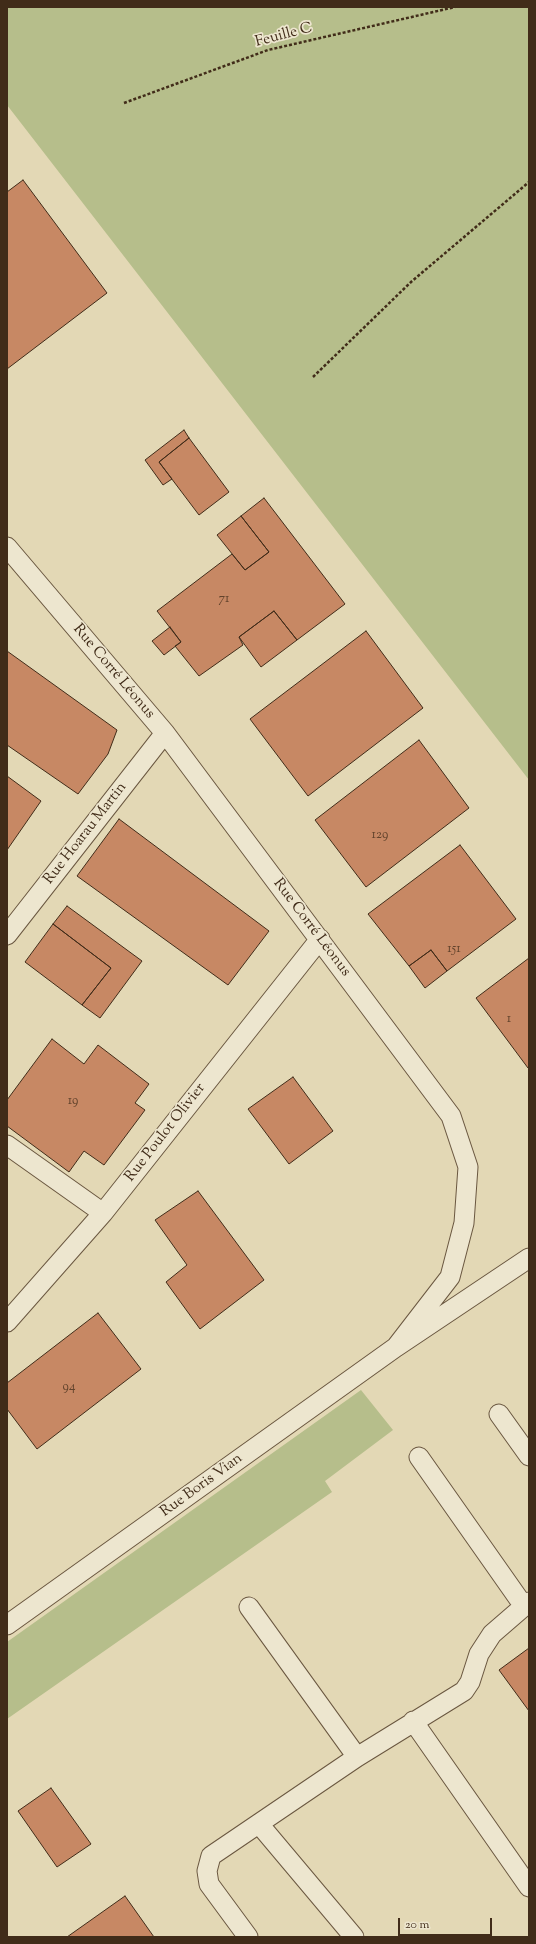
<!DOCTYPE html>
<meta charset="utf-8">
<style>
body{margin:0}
#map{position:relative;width:536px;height:1944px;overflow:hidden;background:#e3d8b5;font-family:"Sorts Mill Goudy",serif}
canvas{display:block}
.frame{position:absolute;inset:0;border:8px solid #412c19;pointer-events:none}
.scale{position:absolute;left:398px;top:1918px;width:94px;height:18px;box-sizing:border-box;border:2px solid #412c19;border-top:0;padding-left:5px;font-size:12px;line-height:14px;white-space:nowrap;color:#412c19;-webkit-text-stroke:3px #ede6cf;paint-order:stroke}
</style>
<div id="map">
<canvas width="536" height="1944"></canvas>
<div class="frame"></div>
<div class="scale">20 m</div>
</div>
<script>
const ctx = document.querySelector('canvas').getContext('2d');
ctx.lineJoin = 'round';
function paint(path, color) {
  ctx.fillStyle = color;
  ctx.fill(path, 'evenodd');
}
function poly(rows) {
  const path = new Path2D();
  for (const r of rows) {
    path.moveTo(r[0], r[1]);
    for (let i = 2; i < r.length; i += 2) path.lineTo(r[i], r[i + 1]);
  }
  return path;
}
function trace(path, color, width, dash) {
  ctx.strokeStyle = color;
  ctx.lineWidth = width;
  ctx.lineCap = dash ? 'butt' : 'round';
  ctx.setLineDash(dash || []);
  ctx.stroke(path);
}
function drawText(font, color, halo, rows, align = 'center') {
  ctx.font = font + ' "Sorts Mill Goudy",serif';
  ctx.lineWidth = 3.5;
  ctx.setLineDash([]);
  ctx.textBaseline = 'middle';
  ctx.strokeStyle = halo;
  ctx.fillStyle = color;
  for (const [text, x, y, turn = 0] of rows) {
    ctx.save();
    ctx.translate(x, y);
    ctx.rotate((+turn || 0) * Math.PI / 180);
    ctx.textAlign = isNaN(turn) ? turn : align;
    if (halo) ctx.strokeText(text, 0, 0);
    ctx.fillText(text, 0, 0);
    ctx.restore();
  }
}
paint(poly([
 [7,7,529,7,529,780,7,105],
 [361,1390,393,1430,325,1481,332,1492,7,1719,7,1642]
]), '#b6be8b');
const building = poly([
 [23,180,107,293,7,369,7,192,23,180],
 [184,430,189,438,159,462,172,479,163,485,145,460,184,430],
 [189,438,229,492,199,515,159,462,189,438],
 [264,498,345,604,297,640,274,611,239,637,243,645,199,676,175,646,181,642,157,611,232,554,245,570,269,552,241,516,264,498],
 [241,516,269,552,245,570,217,535,241,516],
 [274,611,297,640,261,667,239,637,274,611],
 [170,627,181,642,164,655,152,641,170,627],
 [366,631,423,708,308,796,250,719,366,631],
 [7,651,117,730,108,754,78,794,7,745,7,651],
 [419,740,469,808,366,887,315,820,419,740],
 [7,776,41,801,7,850,7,776],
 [119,819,269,931,228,985,77,876,119,819],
 [460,845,516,919,447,971,431,950,409,966,368,914,460,845],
 [67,906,142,961,100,1018,82,1005,111,968,53,924,67,906],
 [53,924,111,968,82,1005,25,962,53,924],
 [431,950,447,971,425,988,409,966,431,950],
 [529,958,529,1068,528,1068,476,998,529,958],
 [52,1039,84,1064,98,1045,149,1084,135,1103,145,1110,104,1165,84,1151,69,1172,7,1126,7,1100,52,1039],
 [293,1077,333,1131,289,1164,248,1109,293,1077],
 [198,1191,264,1280,200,1329,166,1282,187,1265,155,1220,198,1191],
 [98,1313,141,1369,37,1449,7,1409,7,1383,98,1313],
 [529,1648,529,1711,499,1670,529,1648],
 [51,1788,91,1844,57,1867,18,1811,51,1788],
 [125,1896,154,1937,67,1937,125,1896]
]);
paint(building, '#c78864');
trace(building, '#412c19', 1);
const service = poly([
 [7,547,165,733,451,1116,468,1167,464,1223,450,1277,396,1347],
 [7,935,165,733],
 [7,1145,103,1213],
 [7,1322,103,1213,320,939],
 [499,1414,529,1456],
 [419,1457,523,1605],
 [249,1607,357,1757],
 [7,1625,396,1347,529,1258],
 [413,1721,529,1887],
 [259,1824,354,1937],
 [248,1937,209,1884,207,1871,211,1856,357,1757,464,1691,470,1682,479,1654,492,1634,529,1602]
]);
trace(service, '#6a5740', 21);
trace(poly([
 [124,103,268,50,455,7],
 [313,377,411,282,529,182]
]), '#412c19', 2.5, [3, 2]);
trace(service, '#ede6cf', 19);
drawText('13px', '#62432c', null, [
 ["71",224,600],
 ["129",380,836],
 ["151",454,950],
 ["1",509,1020],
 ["19",73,1102],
 ["94",69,1388]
]);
drawText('15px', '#412c19', '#ede6cf', [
 ["Feuille C",284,36,-15],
 ["Rue Corré Léonus",113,672,50],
 ["Rue Hoarau Martin",86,834,-52],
 ["Rue Corré Léonus",311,928,53],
 ["Rue Poulot Olivier",166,1133,-52],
 ["Rue Boris Vian",202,1486,-36]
]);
</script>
